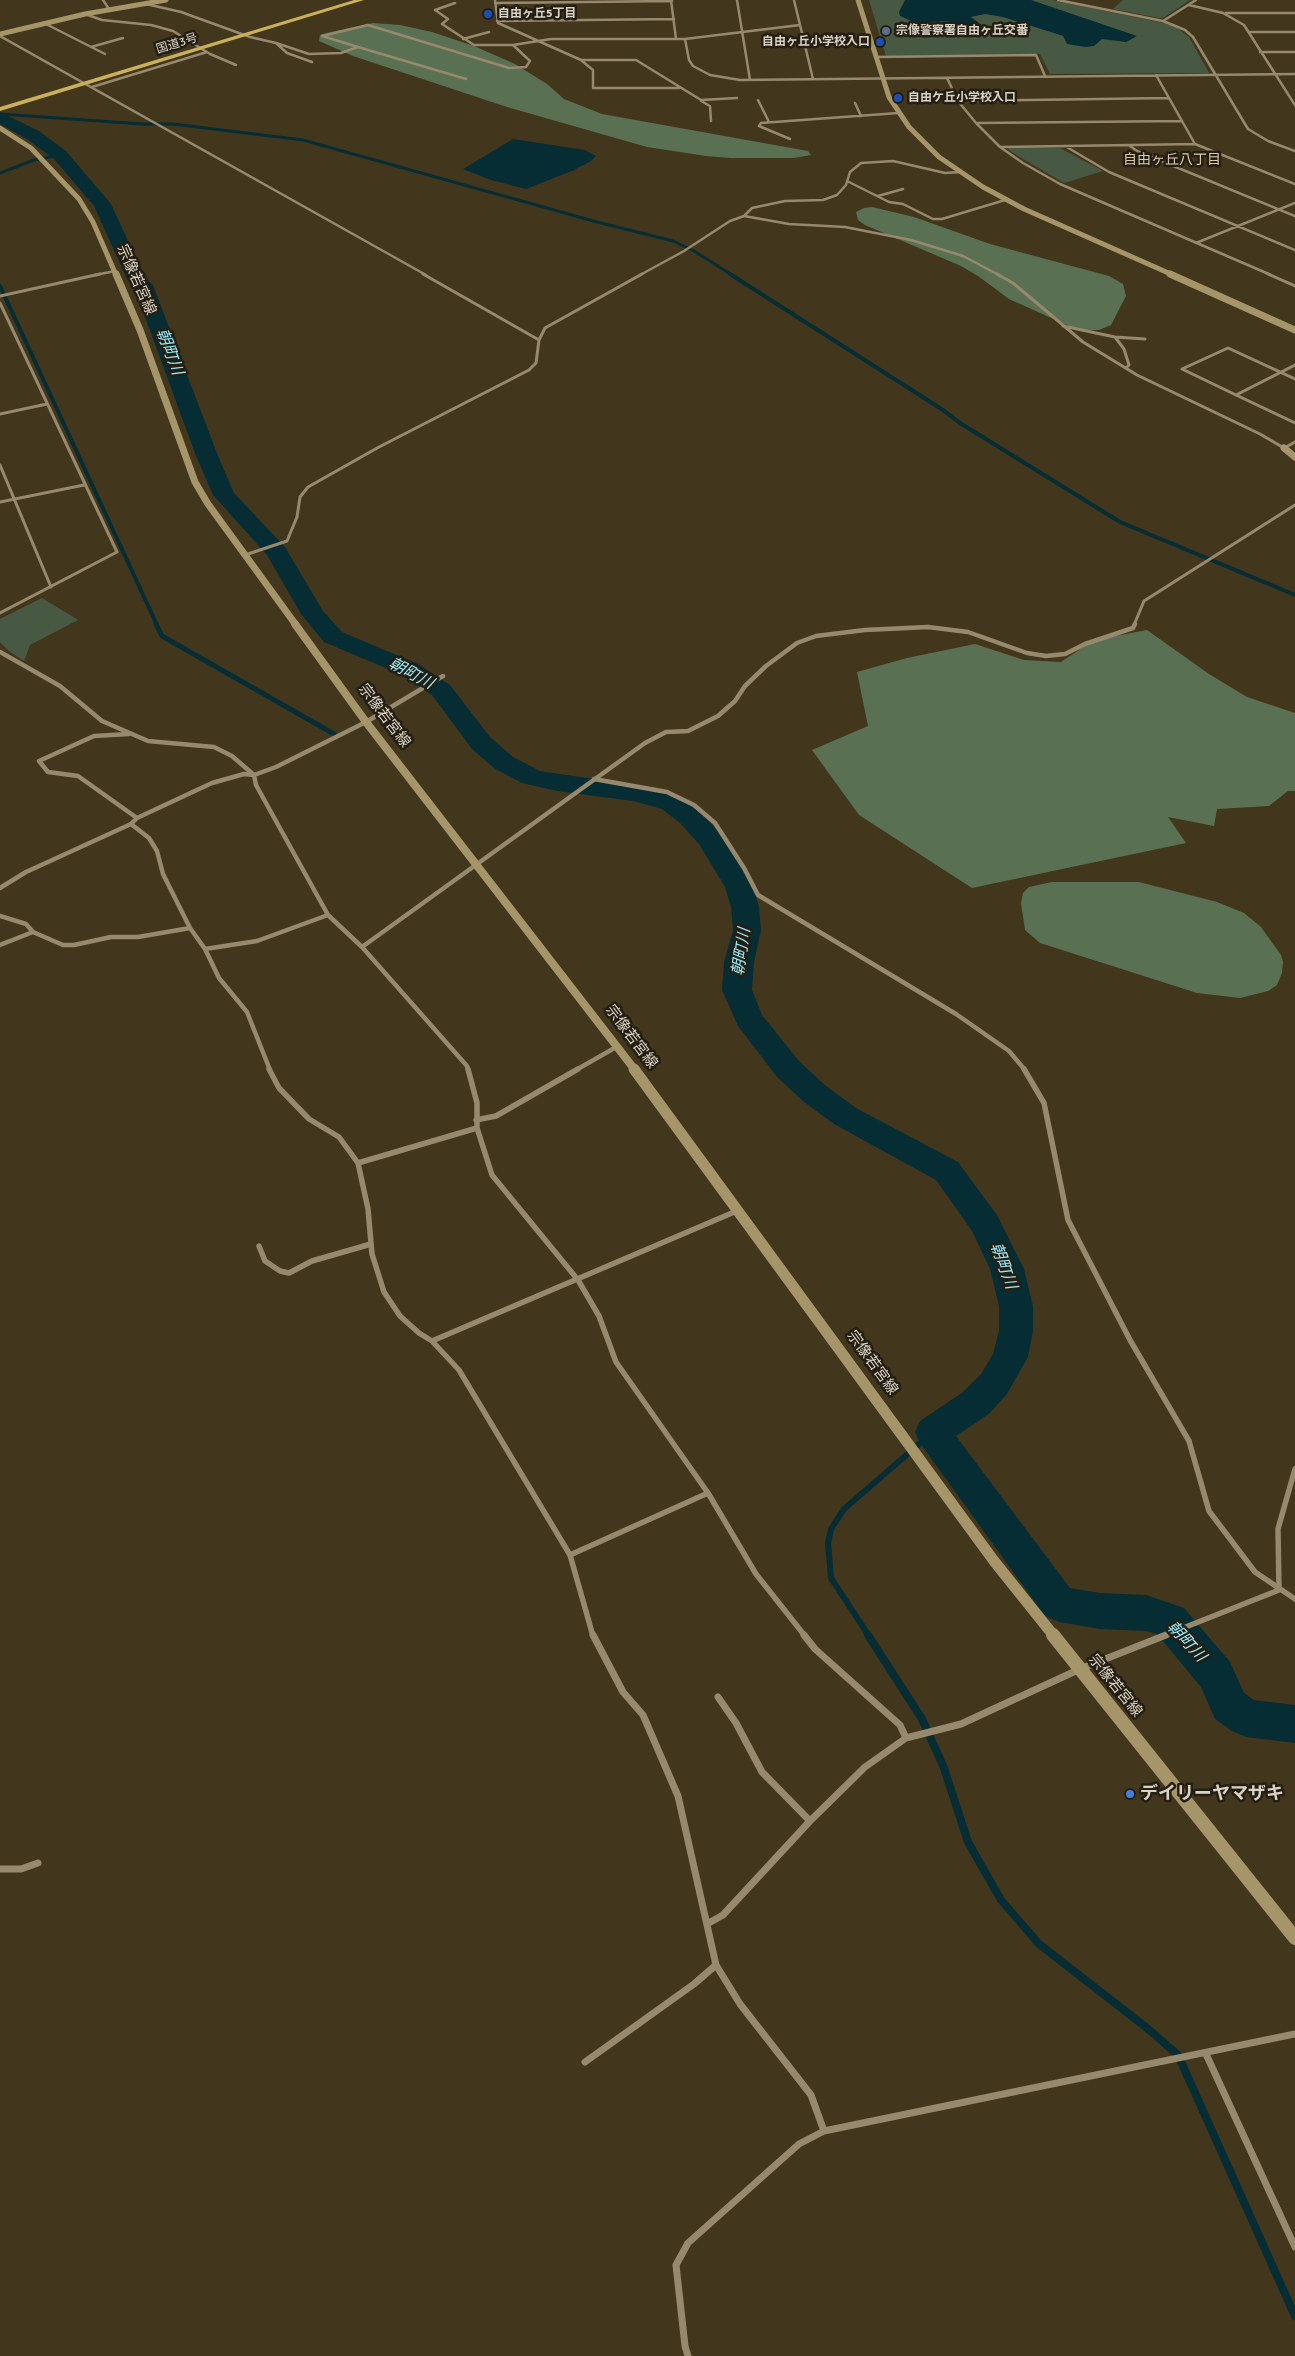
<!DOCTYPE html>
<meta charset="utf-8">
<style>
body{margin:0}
canvas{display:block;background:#42361d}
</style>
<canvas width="1295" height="2356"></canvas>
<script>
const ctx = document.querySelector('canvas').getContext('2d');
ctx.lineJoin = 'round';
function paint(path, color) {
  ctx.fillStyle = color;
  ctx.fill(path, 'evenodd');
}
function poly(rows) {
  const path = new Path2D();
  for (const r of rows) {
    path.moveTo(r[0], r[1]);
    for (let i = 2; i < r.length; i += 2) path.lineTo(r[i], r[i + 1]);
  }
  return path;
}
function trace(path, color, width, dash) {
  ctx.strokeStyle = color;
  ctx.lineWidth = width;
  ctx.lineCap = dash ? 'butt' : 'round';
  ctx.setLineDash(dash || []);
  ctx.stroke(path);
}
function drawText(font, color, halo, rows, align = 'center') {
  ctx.font = font + ' Signika,"Noto Sans JP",sans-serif';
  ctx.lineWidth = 5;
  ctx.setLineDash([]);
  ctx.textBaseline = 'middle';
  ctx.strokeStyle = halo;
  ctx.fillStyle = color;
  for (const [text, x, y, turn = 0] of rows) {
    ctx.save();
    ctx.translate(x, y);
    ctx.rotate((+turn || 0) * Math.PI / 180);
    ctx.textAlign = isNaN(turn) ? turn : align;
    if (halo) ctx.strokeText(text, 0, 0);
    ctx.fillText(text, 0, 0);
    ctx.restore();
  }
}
paint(poly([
 [869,0,1052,0,1164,23,1177,28,1189,37,1209,73,1050,74,1040,54,886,56],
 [1123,0,1190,0,1163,18,1159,18,1113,9],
 [1009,148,1060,148,1103,171,1064,183,1008,150],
 [42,598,78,620,30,645,24,661,9,651,0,642,0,619]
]), '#485943');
paint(poly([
 [373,23,400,25,432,32,474,46,515,64,547,84,564,99,602,114,808,151,811,155,794,158,731,158,706,156,647,147,507,107,353,56,319,41,320,35,326,33],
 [872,207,914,217,990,244,1109,276,1123,284,1126,296,1111,325,1099,330,1078,330,1009,299,978,276,961,266,865,225,858,220,856,212,864,208],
 [1147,630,1209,674,1247,697,1295,713,1295,791,1288,791,1269,806,1217,809,1214,826,1168,817,1186,843,972,888,859,815,812,750,868,726,857,672,907,658,975,644,1024,660,1061,662,1094,640],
 [1052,882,1139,882,1217,902,1244,913,1261,927,1281,955,1283,962,1282,973,1277,985,1268,991,1240,998,1197,993,1040,943,1025,930,1021,903,1023,893,1029,887]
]), '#597052');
paint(poly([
 [905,0,1031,0,1137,36,1126,42,1102,39,1094,46,1086,47,1067,44,1063,36,1057,34,1003,17,985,14,971,17,991,32,962,27,948,21,916,23,900,16,899,12],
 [513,139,585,150,596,156,591,161,574,170,526,189,491,180,463,169]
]), '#072d34');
trace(poly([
 [0,114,142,124,173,124,303,140,597,222,673,241,694,251,732,275],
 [0,173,34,160,60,155]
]), '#072d34', 3);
trace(poly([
 [730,274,943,410,960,423,1120,522,1295,595],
 [0,286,157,625]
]), '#072d34', 4);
trace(poly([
 [156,624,162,636,334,734]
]), '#072d34', 5);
trace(poly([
 [869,1636,831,1578,828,1543,831,1529,844,1509,933,1432]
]), '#072d34', 6);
trace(poly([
 [868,1635,922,1719,944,1768,968,1842,1001,1900,1039,1944,1147,2028,1178,2055,1295,2316]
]), '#072d34', 8);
paint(poly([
 [0,112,39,131,66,151,111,204,145,277,153,285,218,456,234,493,285,547,323,611,342,632,418,664,450,685,490,737,513,757,540,771,634,785,682,797,700,811,720,833,753,887,759,907,761,930,754,962,752,990,762,1015,799,1061,826,1086,856,1108,958,1162,997,1215,1024,1269,1033,1306,1033,1331,1028,1357,1007,1394,989,1414,956,1436,1070,1588,1100,1593,1146,1595,1184,1608,1230,1662,1244,1693,1254,1700,1295,1705,1295,1743,1246,1737,1232,1731,1215,1719,1201,1687,1157,1634,1146,1631,1100,1629,1059,1622,1045,1616,920,1443,915,1432,920,1421,963,1392,981,1374,993,1354,999,1331,999,1306,990,1269,972,1231,936,1180,834,1124,804,1102,777,1077,738,1026,722,990,724,962,733,930,731,907,725,887,699,844,680,823,662,809,633,801,557,791,522,783,495,769,472,749,432,695,400,674,324,642,301,614,267,555,213,495,196,456,134,287,127,279,94,206,54,159,27,139,0,124,0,112]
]), '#072d34');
trace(poly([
 [103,0,109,9],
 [495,0,498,23,581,60,636,60,701,100,737,98],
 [671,0,676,39],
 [737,0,750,80],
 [794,0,813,79],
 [1058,0,1163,21,1185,30,1193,37,1248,129,1268,141,1295,151],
 [455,3,435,10,448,19,442,24,474,45,513,45,551,39,685,39,800,25],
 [495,3,672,1],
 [146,4,181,12,250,37,276,43,287,53,312,62],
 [1189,5,1223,13,1244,25,1295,105],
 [1226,13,1295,13],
 [85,14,102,20,151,25,173,31,210,54,236,65],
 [497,21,674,19],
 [1163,21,1196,0],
 [44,23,105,54],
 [1249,32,1295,32],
 [0,36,426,275],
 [463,39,489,32],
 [685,39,689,60,693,66,710,75,740,80,1295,74],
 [276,43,309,54,341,53,358,47,322,36,368,25,509,68,526,67,530,61,513,45],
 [91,47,123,38],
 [358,47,466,79],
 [1260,52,1295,52],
 [875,57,1036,55,1045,76],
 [582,61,593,70,593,88,679,88],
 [1156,75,1195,144],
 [947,78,958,101,976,123,1000,147,1023,163,1060,184,1271,275],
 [92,87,207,52],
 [758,100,769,122],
 [701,101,710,106,711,121],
 [958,101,1169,98],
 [855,103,861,116],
 [976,123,1182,121],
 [790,139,759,126,761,123,898,113],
 [1065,146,1109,172,1295,250],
 [1130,146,1137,151,1295,216],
 [1001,147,1195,144,1295,184],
 [847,181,889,202,903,204,933,219,942,219,1005,200],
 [878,196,903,189],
 [744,216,789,224,845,227,911,240,963,256,999,275],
 [1196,243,1295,203],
 [95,275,115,271],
 [640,275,684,251,730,221,744,216,752,208,785,201,823,200,837,195,846,185,850,172,861,163,893,161,945,173,960,172]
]), '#97896e', 2.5);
trace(poly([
 [423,274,539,340],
 [997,274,1013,283,1083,342,1137,375,1260,434,1284,448,1295,442],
 [1268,274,1295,286],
 [0,296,100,274],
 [0,303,117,552,0,613],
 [1063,326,1115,337,1145,339],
 [1115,337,1124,349,1129,365,1126,368],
 [1295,365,1236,395,1295,423],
 [1236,395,1182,369,1228,348,1295,379],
 [0,414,47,404],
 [0,465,51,587],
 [0,502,84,485],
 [245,555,287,541,297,517,300,497,308,487,379,447,529,370,536,363,539,340,545,328,642,274],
 [1134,625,1144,601,1295,505]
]), '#97896e', 3);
trace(poly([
 [0,652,60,686,102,721,148,741,214,747,232,756,254,775,256,785,328,915,362,947,467,1066,468,1070],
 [129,734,94,736,39,761,48,772,78,776,137,818],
 [594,779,667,792,694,805,715,823,744,868,758,895,956,1014,1009,1051,1025,1070],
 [131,824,149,838,157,851,163,874,190,928,205,949,219,978,247,1012,270,1070],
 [0,888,26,872,131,824,137,818,212,783,244,774,254,775,276,767,366,722,443,676],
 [0,916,26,924,33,932,0,945],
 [33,932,63,945,74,945,111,937,138,937,190,928],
 [362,947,645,743,666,732,688,731,718,716,735,701,745,686,766,666,797,643,816,636,865,630,928,627,968,632,1027,653,1046,656,1065,654,1085,644,1133,628,1135,624],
 [205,949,257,941,328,915],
 [576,1070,618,1046]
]), '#97896e', 4.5);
trace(poly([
 [269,1069,279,1088,309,1119,339,1137,358,1163,368,1209,372,1254,384,1292,400,1316,419,1333,432,1341,459,1370,570,1555,593,1636],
 [468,1069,477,1103,477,1128,492,1175,578,1280,599,1316,616,1362,708,1493,756,1574,805,1636],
 [1024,1069,1044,1103,1068,1220,1130,1340,1189,1441,1209,1511,1255,1572,1295,1599],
 [476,1120,496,1116,578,1069],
 [358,1163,477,1128],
 [259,1246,265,1261,280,1271,289,1273,312,1261,371,1244],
 [432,1341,739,1210],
 [570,1555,708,1493],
 [1279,1590,1278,1529,1295,1469],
 [1163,1636,1279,1590]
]), '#97896e', 5.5);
trace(poly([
 [593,1635,623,1692,643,1715,678,1796,716,1965,740,2004,811,2095,824,2131],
 [804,1635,815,1649,900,1725,906,1738],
 [718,1697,736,1723,762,1772,810,1821],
 [0,1869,21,1869,38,1863],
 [707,1924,723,1915,810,1821,865,1767,906,1738,961,1724,1080,1669,1166,1635],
 [1206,2054,1295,2247],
 [585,2062,694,1984,716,1965],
 [688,2356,685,2346,676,2265,688,2243,799,2144,824,2131,1295,2034]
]), '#97896e', 7);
trace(poly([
 [858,0,889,97,909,127,939,157,983,187,1024,209,1173,275],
 [0,34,85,14,166,0],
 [0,128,31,148,79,199,93,222,116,275]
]), '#a69568', 5);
trace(poly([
 [116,274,140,330,195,482,208,504,296,625],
 [1170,274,1295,330],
 [1284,448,1295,457]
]), '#a69568', 7);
trace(poly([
 [295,624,366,722,635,1070]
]), '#a69568', 8);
trace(poly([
 [634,1069,994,1561,1054,1636]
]), '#a69568', 11);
trace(poly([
 [1053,1635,1295,1938]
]), '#a69568', 14);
paint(poly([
 [354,0,364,0,0,111,0,107,354,0]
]), '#cab159');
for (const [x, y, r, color] of [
 [488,14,5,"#1a4fb4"],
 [886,31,5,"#5c6f8a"],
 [880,42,5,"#1a4fb4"],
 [898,98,5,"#1a4fb4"],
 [1130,1794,5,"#3f7fe0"]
]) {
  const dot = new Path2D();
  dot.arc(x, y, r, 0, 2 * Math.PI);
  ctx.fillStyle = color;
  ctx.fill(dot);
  trace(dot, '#241e13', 2);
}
drawText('bold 12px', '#dad2c4', '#241e13', [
 ["自由ヶ丘5丁目",498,14],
 ["宗像警察署自由ヶ丘交番",896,31],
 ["自由ヶ丘小学校入口",870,42,"right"],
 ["自由ケ丘小学校入口",908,98]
], 'left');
drawText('12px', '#dad2c4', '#241e13', [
 ["国道3号",177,44,-17]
]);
drawText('14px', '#dacbae', '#241e13', [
 ["自由ヶ丘八丁目",1172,160]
]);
drawText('15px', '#dad2c4', '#241e13', [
 ["宗像若宮線",136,280,66],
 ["宗像若宮線",384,716,53],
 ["宗像若宮線",631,1037,53],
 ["宗像若宮線",872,1363,54],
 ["宗像若宮線",1115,1686,51]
]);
drawText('italic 16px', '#97eafa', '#241e13', [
 ["朝町川",169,352,69],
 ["朝町川",411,674,28],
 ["朝町川",742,952,-82],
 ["朝町川",1003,1266,70],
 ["朝町川",1186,1642,47]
]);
drawText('bold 18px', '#dad2c4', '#241e13', [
 ["デイリーヤマザキ",1140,1794]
], 'left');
</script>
